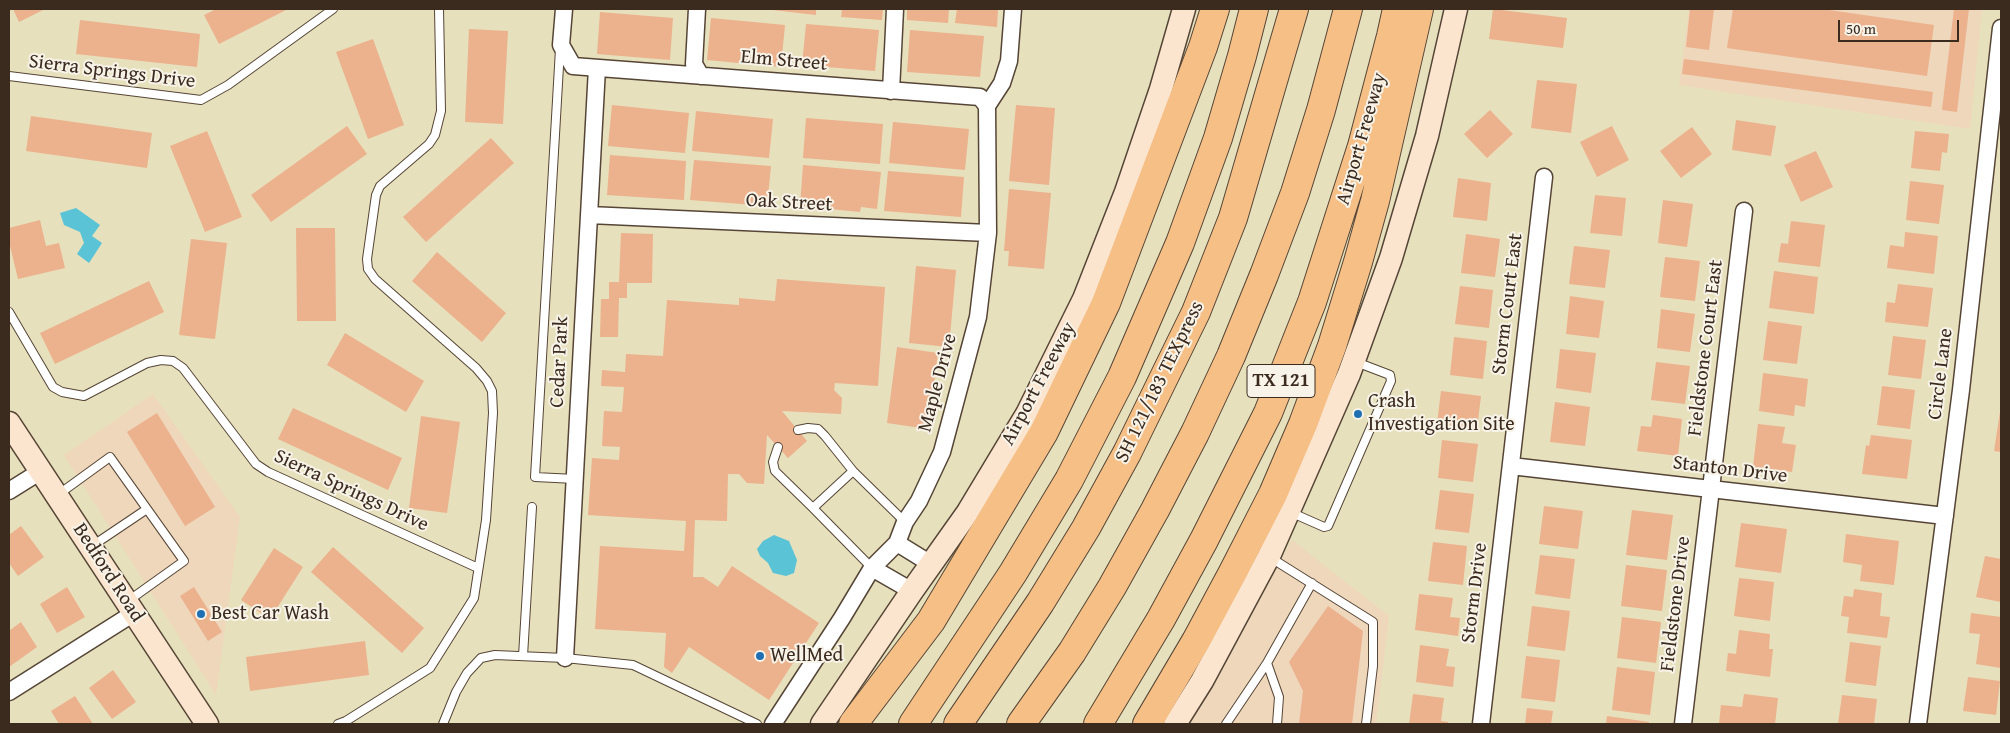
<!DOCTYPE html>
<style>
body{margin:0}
#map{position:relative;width:2010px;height:733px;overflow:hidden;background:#e7e0bc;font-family:"Gentium Book Plus",serif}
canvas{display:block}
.frame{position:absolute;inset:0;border:10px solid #3b2a1e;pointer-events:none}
.scale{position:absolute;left:1838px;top:20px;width:121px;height:22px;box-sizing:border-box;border:2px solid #3b2a1e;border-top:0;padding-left:6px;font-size:15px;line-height:18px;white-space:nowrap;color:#3b2a1e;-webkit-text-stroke:4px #f7f3e8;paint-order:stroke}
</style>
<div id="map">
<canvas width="2010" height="733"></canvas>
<div class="frame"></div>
<div class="scale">50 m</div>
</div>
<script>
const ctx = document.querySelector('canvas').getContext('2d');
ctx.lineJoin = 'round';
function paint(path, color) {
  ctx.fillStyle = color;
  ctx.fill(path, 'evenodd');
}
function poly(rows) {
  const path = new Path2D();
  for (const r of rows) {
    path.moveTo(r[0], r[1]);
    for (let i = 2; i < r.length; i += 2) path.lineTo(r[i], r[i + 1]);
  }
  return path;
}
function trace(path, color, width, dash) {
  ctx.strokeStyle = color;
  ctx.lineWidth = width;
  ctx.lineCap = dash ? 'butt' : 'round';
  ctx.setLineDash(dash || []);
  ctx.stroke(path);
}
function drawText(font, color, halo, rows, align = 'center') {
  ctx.font = font + ' "Gentium Book Plus",serif';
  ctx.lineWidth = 4;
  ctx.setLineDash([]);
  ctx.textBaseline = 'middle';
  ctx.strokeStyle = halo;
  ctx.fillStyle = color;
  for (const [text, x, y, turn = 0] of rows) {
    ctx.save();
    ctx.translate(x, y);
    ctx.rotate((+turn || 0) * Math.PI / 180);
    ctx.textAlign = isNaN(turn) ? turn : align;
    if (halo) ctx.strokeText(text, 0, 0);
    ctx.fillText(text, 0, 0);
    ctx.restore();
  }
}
paint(poly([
 [1689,9,1982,9,1970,129,1679,85],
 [153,394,240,517,216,695,64,455],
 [1292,540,1389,616,1376,724,1185,724]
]), '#eed7bb');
paint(poly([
 [76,208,100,225,92,236,102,243,89,263,77,254,84,243,80,232,64,225,60,213],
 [774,535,789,541,797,560,794,573,786,576,773,573,768,563,760,556,757,549,763,541]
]), '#5ac3d6');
paint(poly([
 [13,9,45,9,19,22],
 [216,9,288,9,219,44,204,15],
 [764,9,816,9,816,15],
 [842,9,883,9,882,20,841,17],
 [907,9,949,9,948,23,907,20],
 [957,9,998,9,997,27,955,23],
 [1493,9,1567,18,1563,48,1489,39],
 [1690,9,1714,9,1709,50,1686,47],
 [1733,9,1822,9,1934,25,1927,76,1727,48],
 [1954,9,1969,9,1957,112,1942,110],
 [600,12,673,18,670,60,597,54],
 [711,18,785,25,781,67,707,60],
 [80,20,200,34,197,67,76,54],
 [806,24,879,30,875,71,802,65],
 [469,29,508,31,503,124,465,122],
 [910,30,984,36,980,77,907,72],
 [373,39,404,125,368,139,336,52],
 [1684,59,1933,92,1931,107,1682,74],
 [1537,80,1577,84,1571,133,1531,128],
 [612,105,689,113,685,153,608,146],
 [1016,105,1055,108,1049,185,1009,181],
 [1490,110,1513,134,1487,158,1464,134],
 [696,111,773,119,769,158,692,151],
 [31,116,152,133,147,168,26,151],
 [806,118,883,124,880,164,803,158],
 [1736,120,1776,126,1771,156,1732,150],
 [893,122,969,129,965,170,889,163],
 [347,126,367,154,271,222,251,195],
 [1612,126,1629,160,1597,177,1580,142],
 [1692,127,1712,154,1681,178,1660,151],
 [207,131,242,217,205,232,170,146],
 [1915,131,1949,134,1947,153,1942,152,1940,171,1911,168],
 [491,138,514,163,426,242,403,217],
 [1816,151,1833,187,1801,202,1784,165],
 [610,155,686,161,684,200,607,195],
 [694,160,771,166,767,206,690,200],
 [803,165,881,172,877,209,861,207,860,212,800,206],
 [888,171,964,177,961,217,884,211],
 [1458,178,1491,183,1487,221,1453,217],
 [1910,181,1944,185,1939,224,1906,220],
 [1009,189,1051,193,1044,269,1008,266,1009,251,1004,251],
 [1595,195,1626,198,1622,236,1590,233],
 [1663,200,1693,204,1687,247,1658,243],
 [40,220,46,246,59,243,65,268,18,279,9,242,9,228],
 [1791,221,1825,225,1820,267,1778,262,1781,243,1788,244],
 [296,228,335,228,336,321,297,321],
 [1905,232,1938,236,1934,274,1887,268,1890,245,1904,247],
 [621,233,653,234,652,283,627,283,627,298,619,298,618,337,600,337,601,299,609,299,609,282,619,282],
 [1466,234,1500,239,1495,277,1461,273],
 [191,239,227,243,215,339,179,335],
 [1574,246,1610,250,1605,288,1569,284],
 [437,252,506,313,482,342,412,281],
 [1665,257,1700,261,1695,301,1660,297],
 [916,266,956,270,949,347,909,343],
 [1774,271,1818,277,1814,314,1769,308],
 [777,279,885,287,878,386,835,383,834,390,842,398,841,414,782,411,807,441,788,458,767,435,764,484,747,483,739,474,728,474,727,521,695,520,693,577,703,577,718,587,732,566,819,623,769,700,689,647,672,673,664,667,666,633,595,629,600,546,684,551,686,521,588,515,592,458,619,460,620,447,602,446,604,411,622,412,624,387,601,386,602,370,625,372,626,354,663,356,667,300,739,305,739,298,775,301],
 [149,281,164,312,55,364,40,333],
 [1898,284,1933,288,1928,327,1885,322,1887,302,1895,303],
 [1460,286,1493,290,1489,328,1455,324],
 [1570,296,1604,301,1599,338,1566,334],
 [1661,309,1695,314,1690,352,1657,348],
 [1768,321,1802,326,1797,364,1763,360],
 [345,333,424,381,406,412,327,365],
 [1893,336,1926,340,1921,379,1888,375],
 [1454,337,1487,341,1483,379,1450,375],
 [897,347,938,353,928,429,887,423],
 [1560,349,1596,353,1591,393,1556,388],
 [1656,362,1690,366,1685,404,1651,400],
 [1763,373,1808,379,1805,407,1795,405,1794,416,1759,411],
 [1882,386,1915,390,1910,429,1877,425],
 [1441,391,1481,396,1477,429,1437,424],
 [1555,402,1590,407,1585,446,1550,442],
 [293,408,402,458,388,490,278,439],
 [2000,412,2001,412,2001,452,1994,451],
 [157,413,215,507,185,526,127,432],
 [1653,415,1682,419,1678,456,1637,451,1641,426,1651,427],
 [421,416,460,422,447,513,409,508],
 [1758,424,1785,427,1782,443,1796,445,1792,472,1753,467],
 [1871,435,1912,440,1907,479,1862,474,1866,445,1869,446],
 [1442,440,1478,444,1473,482,1438,478],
 [1440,490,1474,494,1469,533,1435,529],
 [1544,506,1583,511,1578,549,1539,544],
 [1632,510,1673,515,1667,560,1626,555],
 [1741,523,1787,529,1781,573,1735,567],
 [21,526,44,557,18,576,9,563,9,535],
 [1846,534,1899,541,1894,585,1860,581,1862,565,1843,562],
 [1433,542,1467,546,1463,585,1428,581],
 [333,547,424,628,402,653,311,572],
 [274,548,303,567,270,619,241,600],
 [1540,555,1575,559,1570,599,1535,594],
 [1985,556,2001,559,2001,602,1976,597],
 [1626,565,1667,570,1662,611,1621,606],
 [1739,578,1774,582,1770,621,1734,616],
 [67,587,85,617,57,633,40,604],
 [194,587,222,632,208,641,180,596],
 [1854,589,1882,593,1880,616,1890,617,1887,638,1847,633,1849,617,1841,616,1844,596,1853,597],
 [1419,594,1453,598,1450,617,1460,618,1458,636,1415,630],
 [1328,606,1363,631,1352,724,1299,724,1303,691,1289,662],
 [1532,606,1570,611,1565,651,1527,646],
 [1971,613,2001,617,2001,668,1976,664,1980,634,1969,633],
 [1622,617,1661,622,1656,663,1617,658],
 [21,622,37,647,9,667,9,631],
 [1739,630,1770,634,1769,649,1773,649,1770,677,1726,671,1728,653,1736,654],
 [365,641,369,675,250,691,246,657],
 [1850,642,1881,646,1876,686,1845,682],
 [1420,645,1449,649,1446,666,1455,667,1453,687,1416,682],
 [1526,656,1560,660,1555,702,1521,698],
 [1617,667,1655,672,1650,715,1612,710],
 [113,670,136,702,112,719,89,688],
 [1968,677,2000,681,1996,715,1963,711],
 [1413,694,1444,698,1441,721,1448,722,1448,724,1409,724],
 [1744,694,1778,698,1775,724,1719,724,1721,705,1742,707],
 [1842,695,1877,699,1874,724,1838,724],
 [75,696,93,724,59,724,51,711],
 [1527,708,1553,711,1551,724,1525,724],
 [1607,716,1649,722,1648,724,1606,724]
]), '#ecb18d');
const lane = poly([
 [560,49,535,477,575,479],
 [9,76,201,100,228,85,333,9],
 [9,312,53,387,62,392,84,396,147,363,161,360,173,361,183,368,256,464,268,472,478,568],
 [798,430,808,428,818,429,825,436,853,471],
 [778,447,773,462,775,471,813,508],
 [59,494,110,457,184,561,128,601],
 [1290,512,1324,527,1328,526,1391,381,1390,375,1356,362],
 [92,546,147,509],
 [1271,558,1373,622,1373,666,1366,724],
 [872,568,813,508,853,471,905,522],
 [523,656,532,507],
 [338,724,346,721,430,668,474,598,486,520,493,413,492,391,487,381,476,368,375,279,368,269,367,259,376,195,380,186,429,144,435,135,441,111,439,9],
 [443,724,456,692,467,673,481,658,495,655,565,658,633,665,757,724],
 [1226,724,1267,663],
 [1277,724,1279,697,1267,663,1312,583]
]);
const street = poly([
 [564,9,561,45,573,66,980,97,987,106],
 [697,9,694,64,701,76],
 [891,91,895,9],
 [589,215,988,233],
 [1511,466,1945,516],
 [9,491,41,471],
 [897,543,931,564],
 [872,568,912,591],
 [565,658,597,68],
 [9,692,134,613],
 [773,724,842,618,872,568,897,543,905,522,919,501,942,452,978,317,988,233,987,106,1002,83,1009,61,1013,9],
 [1481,724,1544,177],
 [1683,724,1744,211],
 [1918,724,1961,390,2001,28]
]);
const secondary = poly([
 [9,423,207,724],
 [822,724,912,591,968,512,1027,414,1084,299,1126,192,1161,89,1184,9],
 [1175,724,1202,681,1269,556,1349,374,1391,258,1427,136,1456,9]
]);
const highway = poly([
 [853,724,931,621,1044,432,1106,303,1203,47,1215,9],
 [913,724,1013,573,1069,480,1122,377,1180,243,1218,138,1242,56,1254,9],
 [958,724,1040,603,1086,528,1127,453,1196,312,1233,218,1294,9],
 [1021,724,1072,652,1112,587,1155,510,1195,433,1231,356,1264,275,1295,193,1321,110,1348,9],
 [1098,724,1161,619,1204,540,1268,413,1312,302,1362,146,1391,36,1397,9],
 [1147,724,1196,641,1233,572,1273,494,1303,424,1332,346,1358,262,1375,201,1419,9]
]);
trace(lane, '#554536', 10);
trace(street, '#554536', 19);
trace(secondary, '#554536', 25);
trace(highway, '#554536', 30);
trace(lane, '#fff', 8);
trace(street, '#fff', 16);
trace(secondary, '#fbe5cf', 22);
trace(highway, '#f5bf86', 28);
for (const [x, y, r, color] of [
 [1358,414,5,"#1f6fb2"],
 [201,614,5,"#1f6fb2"],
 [760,656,5,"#1f6fb2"]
]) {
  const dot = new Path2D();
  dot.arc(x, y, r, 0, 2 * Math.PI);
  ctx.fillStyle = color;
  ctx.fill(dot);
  trace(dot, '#f7f3e8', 2);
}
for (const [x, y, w] of [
 [1281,381,68]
]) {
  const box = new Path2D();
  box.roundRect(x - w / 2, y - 16.5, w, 33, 4);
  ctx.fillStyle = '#f7f3e8';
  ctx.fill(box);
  trace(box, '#3b2a1e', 1);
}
drawText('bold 19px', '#3b2a1e', null, [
 ["TX 121",1281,381]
]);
drawText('20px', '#3b2a1e', '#f7f3e8', [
 ["Elm Street",784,61,5],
 ["Sierra Springs Drive",112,72,7],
 ["Airport Freeway",1362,139,-74],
 ["Oak Street",789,203,3],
 ["Storm Court East",1508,304,-83],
 ["Fieldstone Court East",1706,348,-83],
 ["Cedar Park",560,362,-87],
 ["Circle Lane",1941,374,-83],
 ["SH 121/183 TEXpress",1160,382,-64],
 ["Maple Drive",938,383,-75],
 ["Airport Freeway",1039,384,-62],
 ["Stanton Drive",1730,470,7],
 ["Sierra Springs Drive",351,491,25],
 ["Bedford Road",108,573,57],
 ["Storm Drive",1475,593,-83],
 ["Fieldstone Drive",1676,604,-83]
]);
drawText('20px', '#3b2a1e', '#f7f3e8', [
 ["Crash",1368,402],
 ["Investigation Site",1368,425],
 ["Best Car Wash",211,614],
 ["WellMed",770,656]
], 'left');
</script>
